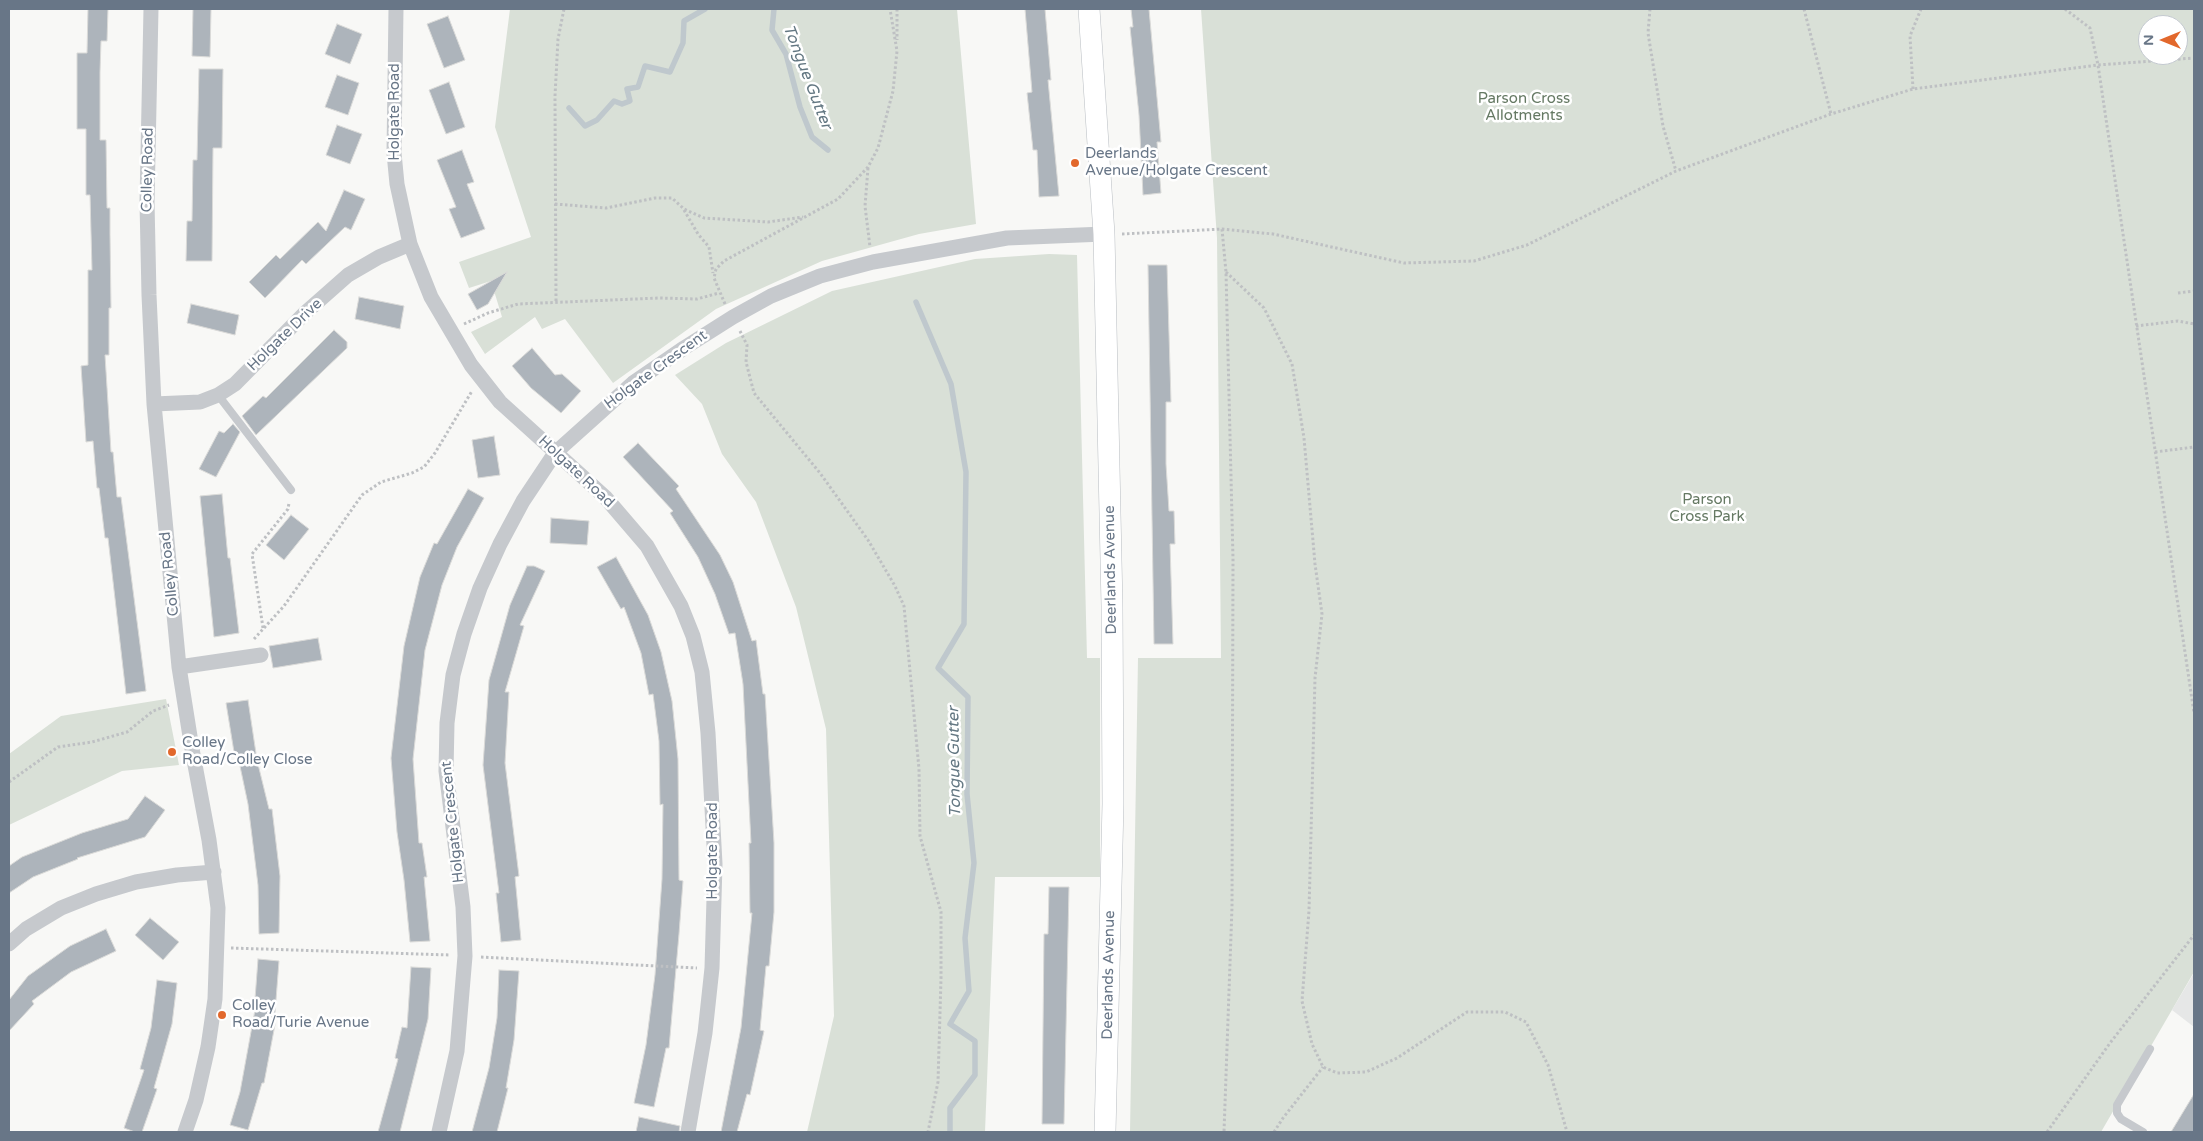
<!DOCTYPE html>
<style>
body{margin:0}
#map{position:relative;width:2203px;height:1141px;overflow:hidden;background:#f8f8f6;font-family:"Varela Round",sans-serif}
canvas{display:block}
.frame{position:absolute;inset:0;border:10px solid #687687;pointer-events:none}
.north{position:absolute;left:2138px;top:15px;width:50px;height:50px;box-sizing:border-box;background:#fff;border:1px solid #c3c8cf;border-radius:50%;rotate:270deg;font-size:14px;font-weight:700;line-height:20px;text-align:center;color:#687687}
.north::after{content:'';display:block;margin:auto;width:18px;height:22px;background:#e2682c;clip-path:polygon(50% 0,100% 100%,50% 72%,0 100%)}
</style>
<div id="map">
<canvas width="2203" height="1141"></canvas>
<div class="frame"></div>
<div class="north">N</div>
</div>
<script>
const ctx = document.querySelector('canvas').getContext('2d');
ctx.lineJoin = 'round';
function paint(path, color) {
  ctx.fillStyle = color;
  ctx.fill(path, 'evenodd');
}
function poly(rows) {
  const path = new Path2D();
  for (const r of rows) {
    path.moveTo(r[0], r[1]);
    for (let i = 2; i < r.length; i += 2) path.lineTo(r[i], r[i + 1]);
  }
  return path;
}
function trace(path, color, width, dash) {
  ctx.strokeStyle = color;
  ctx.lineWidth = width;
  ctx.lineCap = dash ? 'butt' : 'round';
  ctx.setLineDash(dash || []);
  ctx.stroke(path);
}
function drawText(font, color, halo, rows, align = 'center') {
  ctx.font = font + ' "Varela Round",sans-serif';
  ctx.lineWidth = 5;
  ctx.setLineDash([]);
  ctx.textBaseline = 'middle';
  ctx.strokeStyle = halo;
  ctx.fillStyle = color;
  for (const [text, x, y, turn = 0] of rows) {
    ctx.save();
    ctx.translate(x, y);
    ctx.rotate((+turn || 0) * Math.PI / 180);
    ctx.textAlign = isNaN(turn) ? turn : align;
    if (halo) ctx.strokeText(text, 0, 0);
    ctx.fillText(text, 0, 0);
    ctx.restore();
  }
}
paint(poly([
 [2194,973,2194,1027,2172,1010]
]), '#e6e7e7');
paint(poly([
 [510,9,957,9,976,224,919,234,822,261,716,309,613,383,565,319,542,329,535,317,485,354,471,332,502,317,491,281,469,288,459,262,531,237,495,127],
 [1201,9,2194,9,2194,972,2101,1132,1130,1132,1138,658,1221,658,1217,238],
 [2148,25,2178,25,2178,55,2148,55],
 [1049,254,1077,255,1087,658,1100,658,1100,877,995,877,985,1132,807,1132,834,1016,826,729,796,607,756,502,722,454,702,404,675,375,726,343,832,291,975,259],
 [166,699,179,765,122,771,9,825,9,754,61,716]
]), '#d9e0d7');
trace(poly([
 [774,9,772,30,786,54,800,107,812,137,828,150],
 [569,108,585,126,597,120,614,101,622,104,630,101,627,89,638,87,645,66,670,72,683,43,684,21,705,9],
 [916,302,951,384,966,472,964,624,938,668,968,697,967,794,974,863,965,938,969,991,950,1024,975,1041,975,1075,950,1108,950,1132]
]), '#bfc8cd', 5.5);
const building = poly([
 [88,9,108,9,107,41,101,41,100,72,100,140,106,140,107,208,110,208,110,234,111,308,109,308,109,355,105,355,111,452,113,452,117,497,121,497,146,691,126,694,108,538,105,538,99,488,97,488,93,441,86,442,81,366,88,365,88,270,92,270,90,195,86,195,86,129,77,129,77,53,87,53,88,9],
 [193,9,211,9,210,57,192,56,193,9],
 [1025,9,1045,9,1051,80,1048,80,1059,196,1039,197,1037,150,1033,150,1027,93,1032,92,1025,9],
 [1131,9,1149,9,1161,142,1157,142,1161,193,1143,195,1139,115,1130,27,1133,27,1131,9],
 [448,16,465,60,444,68,427,24,448,16],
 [337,24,362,34,350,64,325,54,337,24],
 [199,69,223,69,222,148,213,148,212,261,186,261,187,221,192,221,193,160,197,160,199,69],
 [337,75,359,83,348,115,325,107,337,75],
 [449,82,465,127,446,134,429,90,449,82],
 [337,125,362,134,350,164,326,155,337,125],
 [462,150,474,182,467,184,485,229,461,238,449,209,456,207,437,160,462,150],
 [344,190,365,199,351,230,345,227,306,264,302,260,265,298,249,282,276,255,280,259,318,222,326,231,344,190],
 [1148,265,1167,265,1171,402,1166,402,1166,464,1169,511,1174,511,1175,544,1170,544,1173,644,1154,644,1148,265],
 [507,272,488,304,477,310,468,294,507,272],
 [359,297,404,306,400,329,355,319,359,297],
 [191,304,239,315,235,335,187,323,191,304],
 [334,330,347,342,347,348,256,435,242,416,263,396,266,398,334,330],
 [532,348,555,375,562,374,581,391,561,413,531,388,512,366,532,348],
 [233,424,240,432,216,477,199,469,219,431,224,433,233,424],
 [494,436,500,475,478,478,472,440,494,436],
 [638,443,679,486,676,489,720,555,733,582,752,641,756,640,763,694,765,694,774,843,774,912,769,966,766,966,760,1030,764,1031,750,1095,747,1094,737,1132,721,1132,741,1028,752,913,750,913,749,843,751,843,743,684,735,633,729,634,715,594,698,557,670,513,673,511,623,457,638,443],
 [468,489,484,498,457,547,442,585,425,650,413,759,419,843,422,843,427,877,424,877,430,941,410,942,404,880,397,832,391,758,404,646,420,577,434,543,437,544,468,489],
 [222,494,228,558,230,558,239,633,214,637,200,496,222,494],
 [291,515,309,529,284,560,266,545,291,515],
 [551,518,589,521,587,545,550,543,551,518],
 [616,557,648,615,661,652,672,701,678,759,679,880,683,881,679,934,669,1048,666,1048,654,1107,634,1103,646,1045,655,975,662,879,663,804,660,805,659,741,653,694,649,695,641,653,624,607,621,609,597,567,616,557],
 [527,566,534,566,545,571,520,625,524,626,505,692,509,692,505,763,519,876,515,877,521,940,501,942,496,893,499,893,483,765,487,709,489,680,510,605,527,566],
 [318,638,322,660,273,668,269,646,318,638],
 [248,700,257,760,269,809,272,809,280,876,279,933,259,934,258,885,248,804,237,752,234,752,226,703,248,700],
 [145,796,165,810,145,837,77,858,78,859,33,877,9,893,9,866,22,857,82,833,128,819,145,796],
 [1049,887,1069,887,1064,1124,1042,1124,1044,934,1048,934,1049,887],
 [150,918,179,942,163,960,135,935,150,918],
 [106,929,116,951,71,972,32,1001,34,1004,9,1031,9,1000,28,976,70,946,106,929],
 [258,959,279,961,275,1013,277,1014,264,1083,262,1083,248,1130,230,1125,240,1092,257,999,255,999,258,959],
 [411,967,431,968,428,1019,400,1132,378,1132,398,1059,395,1058,402,1027,407,1028,411,967],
 [499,970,519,971,514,1040,506,1088,508,1088,497,1132,472,1132,489,1068,497,1018,499,970],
 [157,980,177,983,172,1024,154,1088,157,1089,142,1132,135,1132,124,1128,144,1070,140,1069,151,1028,157,980],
 [2194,1094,2194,1132,2171,1132,2194,1094],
 [639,1117,680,1126,679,1132,636,1132,639,1117]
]);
paint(building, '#adb4bb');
trace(building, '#dadad8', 1);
const secondary = poly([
 [1089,9,1104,234,1112,606,1113,804,1105,1132]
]);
trace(secondary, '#b8bdc2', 22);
trace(poly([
 [897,9,897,40],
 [1650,9,1648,33,1663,126,1676,171],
 [1804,9,1831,114],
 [2065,9,2090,28,2098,65,2194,713],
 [1913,89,1910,36,1921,9],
 [868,168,865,206,870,247],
 [555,204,606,208,655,198,672,198,684,209,704,218,768,222,803,217],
 [684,210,698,234,709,247,713,273],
 [1222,229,1226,272,1233,559,1232,907,1224,1132],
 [1122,234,1222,229,1273,234,1404,263,1474,261,1527,245,1676,171,1831,114,1913,89,2098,65,2194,58],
 [1226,272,1264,308,1292,364,1304,438,1315,564,1322,614,1315,678,1309,911,1302,1001,1312,1044,1323,1067,1337,1073,1366,1072,1397,1058,1467,1012,1505,1012,1526,1022,1548,1065,1567,1132],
 [2178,293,2194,291],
 [556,301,555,96,558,39,564,9],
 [725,304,714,278,716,269,724,261,838,199,868,167,878,148,893,91,897,51,890,9],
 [464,324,488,313,518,304,659,298,697,299,719,293],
 [2136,326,2178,321,2194,324],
 [740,331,747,345,746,362,754,393,820,473,868,540,895,586,904,606,919,769,920,836,941,912,941,978,938,1082,928,1132],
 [2155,452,2194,447],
 [263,628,252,554,288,509,289,503],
 [254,639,284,606,362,495,381,482,412,473,424,467,435,453,472,391],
 [9,782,58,747,92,742,127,732,153,711,169,705],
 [231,948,450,955],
 [481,957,697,968],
 [1274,1132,1283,1118,1323,1067],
 [2047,1132,2110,1043,2194,935]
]), '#bec0c3', 3, [2.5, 2.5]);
trace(poly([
 [218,395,291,490],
 [2143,1132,2121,1119,2117,1113,2117,1105,2150,1049]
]), '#c6c9cd', 8);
trace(poly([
 [151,9,147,202,149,295,154,404,179,667,192,749,209,840,218,908,215,999,208,1047,196,1100,185,1132],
 [396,9,394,153,397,184,410,244,431,297,471,365,500,402,605,497,647,546,681,606,693,636,702,672,708,733,715,864,712,968,705,1033,688,1132],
 [154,404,200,402,218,395,235,384,305,313,348,275,379,257,410,244],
 [179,667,261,655],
 [9,944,26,929,61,908,96,894,136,882,177,875,214,872],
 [439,1132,457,1051,465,956,463,907,446,771,447,723,453,675,464,634,480,588,500,544,523,501,555,453,633,383,684,348,733,317,771,296,820,276,873,262,1007,238,1104,234]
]), '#c6c9cd', 15);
trace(secondary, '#fff', 21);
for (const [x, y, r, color] of [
 [1075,163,5,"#e2682c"],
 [172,752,5,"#e2682c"],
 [222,1015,5,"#e2682c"]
]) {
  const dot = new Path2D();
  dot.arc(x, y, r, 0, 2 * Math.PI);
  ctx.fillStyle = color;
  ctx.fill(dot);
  trace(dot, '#fff', 2);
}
drawText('15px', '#657963', '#fff', [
 ["Parson Cross",1524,99],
 ["Allotments",1524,116],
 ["Parson",1707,500],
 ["Cross Park",1707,517]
]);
drawText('15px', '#687687', '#fff', [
 ["Holgate Road",395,112,-90],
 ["Colley Road",148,170,-89],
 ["Holgate Drive",285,335,-44],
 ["Holgate Crescent",656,370,-36],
 ["Holgate Road",576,472,43],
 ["Deerlands Avenue",1111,570,-91],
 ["Colley Road",170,574,-96],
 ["Holgate Crescent",453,822,-96],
 ["Holgate Road",713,851,-90],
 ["Deerlands Avenue",1109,975,-89]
]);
drawText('15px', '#687687', '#fff', [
 ["Deerlands",1085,154],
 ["Avenue/Holgate Crescent",1085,171],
 ["Colley",182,743],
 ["Road/Colley Close",182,760],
 ["Colley",232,1006],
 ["Road/Turie Avenue",232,1023]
], 'left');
drawText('italic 16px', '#637782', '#fff', [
 ["Tongue Gutter",807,77,69],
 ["Tongue Gutter",955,762,-91]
]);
</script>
